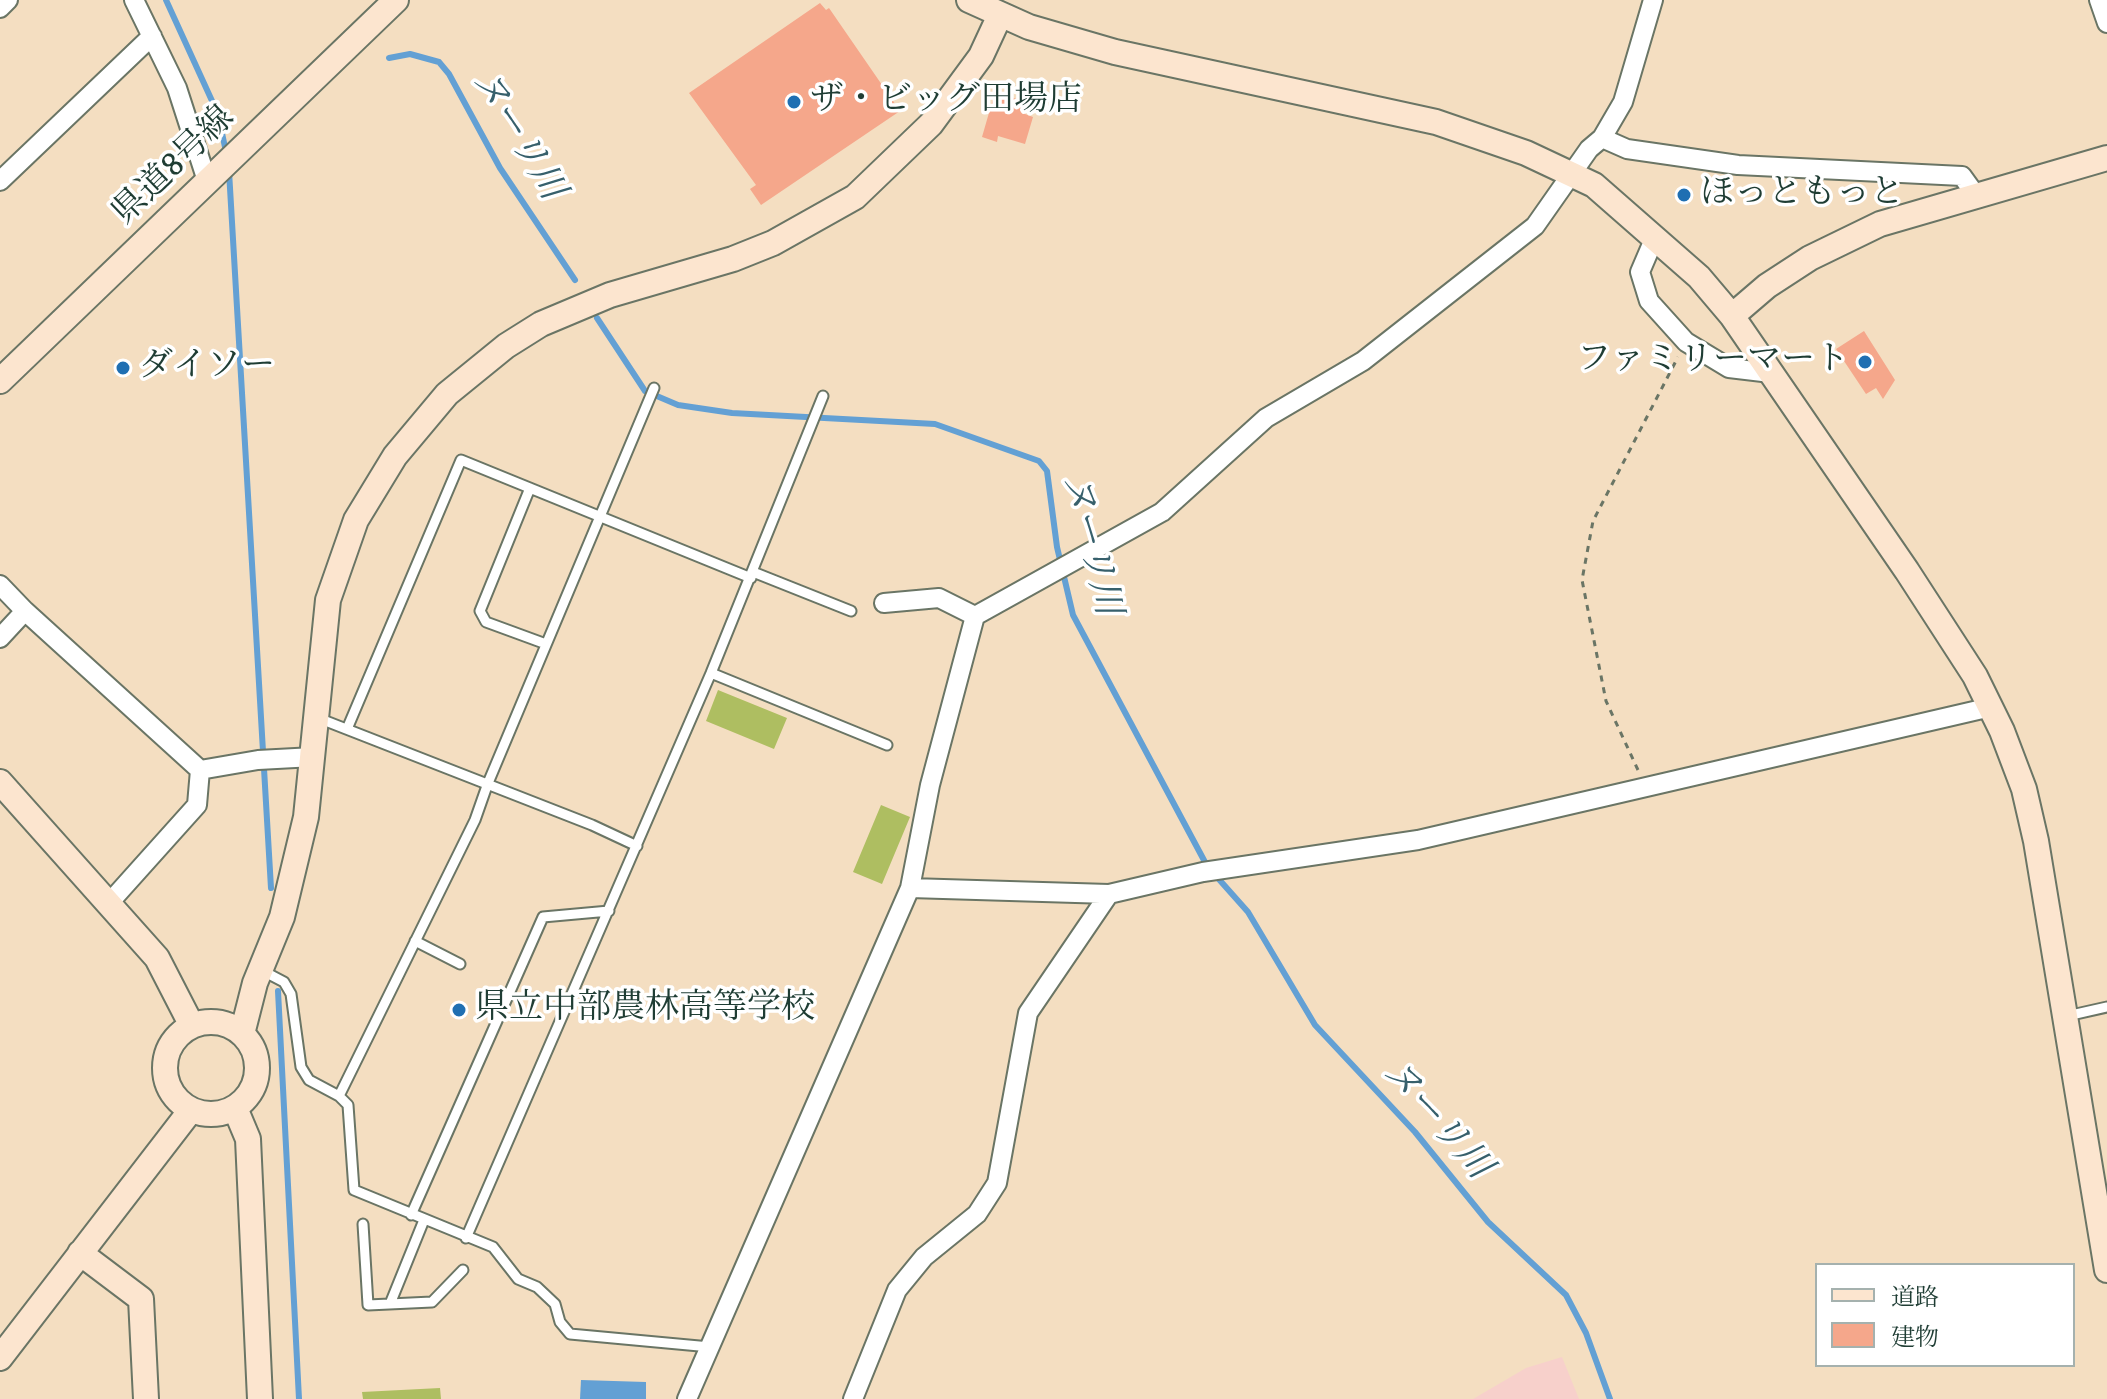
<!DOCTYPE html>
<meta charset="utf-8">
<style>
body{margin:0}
#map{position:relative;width:2107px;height:1399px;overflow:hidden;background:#f4dec1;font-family:"IM FELL DW Pica","Noto Serif JP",serif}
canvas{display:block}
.legend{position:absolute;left:1815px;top:1263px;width:260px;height:104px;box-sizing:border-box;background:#fff;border:2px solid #a5b1ae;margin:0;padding:10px 14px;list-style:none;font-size:24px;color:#1f3d34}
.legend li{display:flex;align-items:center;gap:16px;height:40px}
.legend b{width:40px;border:2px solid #a5b1ae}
</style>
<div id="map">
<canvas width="2107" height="1399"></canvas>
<ul class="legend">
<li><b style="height:10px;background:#fce5cf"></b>道路</li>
<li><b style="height:22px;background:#f5a78b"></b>建物</li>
</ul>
</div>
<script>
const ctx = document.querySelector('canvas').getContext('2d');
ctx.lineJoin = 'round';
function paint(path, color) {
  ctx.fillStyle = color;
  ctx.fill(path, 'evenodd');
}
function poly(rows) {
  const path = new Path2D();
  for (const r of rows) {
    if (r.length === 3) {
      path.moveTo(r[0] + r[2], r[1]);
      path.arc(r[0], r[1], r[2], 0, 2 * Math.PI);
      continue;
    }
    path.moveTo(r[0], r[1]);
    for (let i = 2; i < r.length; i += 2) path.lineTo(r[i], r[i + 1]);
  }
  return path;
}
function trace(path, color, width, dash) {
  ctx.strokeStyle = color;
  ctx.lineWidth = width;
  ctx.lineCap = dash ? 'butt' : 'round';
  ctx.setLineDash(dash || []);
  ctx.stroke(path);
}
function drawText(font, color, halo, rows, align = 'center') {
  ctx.font = font + ' "IM FELL DW Pica","Noto Serif JP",serif';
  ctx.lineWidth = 7;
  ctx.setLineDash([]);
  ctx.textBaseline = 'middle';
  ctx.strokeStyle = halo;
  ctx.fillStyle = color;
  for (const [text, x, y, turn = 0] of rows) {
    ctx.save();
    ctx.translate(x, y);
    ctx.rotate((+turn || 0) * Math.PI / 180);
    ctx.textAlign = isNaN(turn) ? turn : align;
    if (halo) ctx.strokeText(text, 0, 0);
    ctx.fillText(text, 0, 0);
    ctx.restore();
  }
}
paint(poly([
 [1562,1357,1579,1399,1473,1399,1526,1368]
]), '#f7d0cb');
paint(poly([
 [718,690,787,718,774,749,706,721],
 [881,805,910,817,882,884,853,872],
 [440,1388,441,1399,363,1399,362,1392]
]), '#aebe61');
paint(poly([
 [581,1380,646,1382,646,1399,580,1399]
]), '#63a0d4');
trace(poly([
 [166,0,218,114,226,152],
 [389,58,410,54,439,62,449,74,500,168,575,280],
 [229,171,271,888],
 [597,318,645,391,678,405,732,413,935,424,1039,461,1047,471,1057,547,1073,615,1206,864],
 [1216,876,1248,912,1315,1025,1415,1132,1488,1222,1566,1295,1586,1333,1610,1399],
 [278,991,299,1399]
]), '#63a0d4', 6);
paint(poly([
 [820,3,826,10,829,8,900,111,761,205,750,189,756,185,689,93],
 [995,92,1029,103,1025,114,1033,117,1025,144,998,136,997,142,982,137],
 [1864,331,1895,380,1883,399,1876,388,1866,394,1836,349]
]), '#f5a78b');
const lane = poly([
 [654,388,488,783,475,820,339,1096,348,1105,354,1190,493,1247,518,1279,537,1287,555,1304,560,1322,570,1334,710,1347],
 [530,488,480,611,486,622,546,644],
 [753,572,851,611],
 [711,673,887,745],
 [318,718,592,825,637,846],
 [347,729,461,460,751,578],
 [415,941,460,964],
 [263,971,284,982,291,994,301,1067,309,1080,339,1096],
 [2067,1016,2107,1007],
 [411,1215,543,917,609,911],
 [363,1224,368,1305,432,1302,463,1270],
 [466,1238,711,673,823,396],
 [390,1304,424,1220]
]);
const street = poly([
 [134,0,177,88,208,184],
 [2099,0,2107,23],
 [0,8,8,0],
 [1602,138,1627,149,1738,165,1962,176,1975,194],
 [0,181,152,36],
 [1655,237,1640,272,1649,301,1686,342,1729,368,1771,373],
 [0,585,25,611],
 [884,603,939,598,975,616],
 [0,638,25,611,200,770,258,760,314,757],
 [910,888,1109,894,1203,872,1418,840,1991,707],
 [110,902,197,805,200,770],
 [687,1399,910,888,930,785,975,616,1162,512,1266,418,1363,361,1535,226,1589,149,1602,138,1623,102,1653,0],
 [853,1399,897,1290,924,1257,977,1214,997,1183,1028,1013,1109,894]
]);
const secondary = poly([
 [969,0,1029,27,1115,52,1436,122,1526,153,1594,185,1699,277,1732,316,1907,571,1975,676,2002,731,2024,789,2036,841,2107,1270],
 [1732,316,1767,286,1810,258,1880,224,2107,158],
 [0,381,396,0],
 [0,782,157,958,192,1026],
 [211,1068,46],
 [242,1034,255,983,282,917,306,817,328,600,356,520,395,456,447,394,506,346,541,324,610,295,733,259,773,243,855,197,931,124,981,56,1000,15],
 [235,1108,248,1139,260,1399],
 [80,1253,141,1299,146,1399],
 [0,1358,191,1110]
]);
trace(lane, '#6a7565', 13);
trace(street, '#6a7565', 22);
trace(secondary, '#6a7565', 28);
trace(poly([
 [1638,770,1606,701,1582,580,1593,521,1678,357]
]), '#6a7565', 3, [6, 6]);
trace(lane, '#fff', 9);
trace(street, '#fff', 18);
trace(secondary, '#fce5cf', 24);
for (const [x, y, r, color] of [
 [794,102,8,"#1f6fb2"],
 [1684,195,8,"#1f6fb2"],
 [1865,362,8,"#1f6fb2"],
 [123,368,8,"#1f6fb2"],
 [459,1010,8,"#1f6fb2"]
]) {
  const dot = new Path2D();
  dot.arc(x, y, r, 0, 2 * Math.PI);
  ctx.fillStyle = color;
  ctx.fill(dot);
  trace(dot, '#fff', 3);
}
drawText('34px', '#1f3d34', '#fff', [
 ["ザ・ビッグ田場店",810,102],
 ["ほっともっと",1700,195],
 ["ファミリーマート",1849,362,"right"],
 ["ダイソー",139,368],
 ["県立中部農林高等学校",475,1010]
], 'left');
drawText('34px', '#1f3d34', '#fff', [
 ["県道8号線",175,167,-44]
]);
drawText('italic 36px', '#37606c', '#fff', [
 ["ヌーリ川",516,136,59],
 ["ヌーリ川",1089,545,76],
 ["ヌーリ川",1435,1121,49]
]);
</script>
